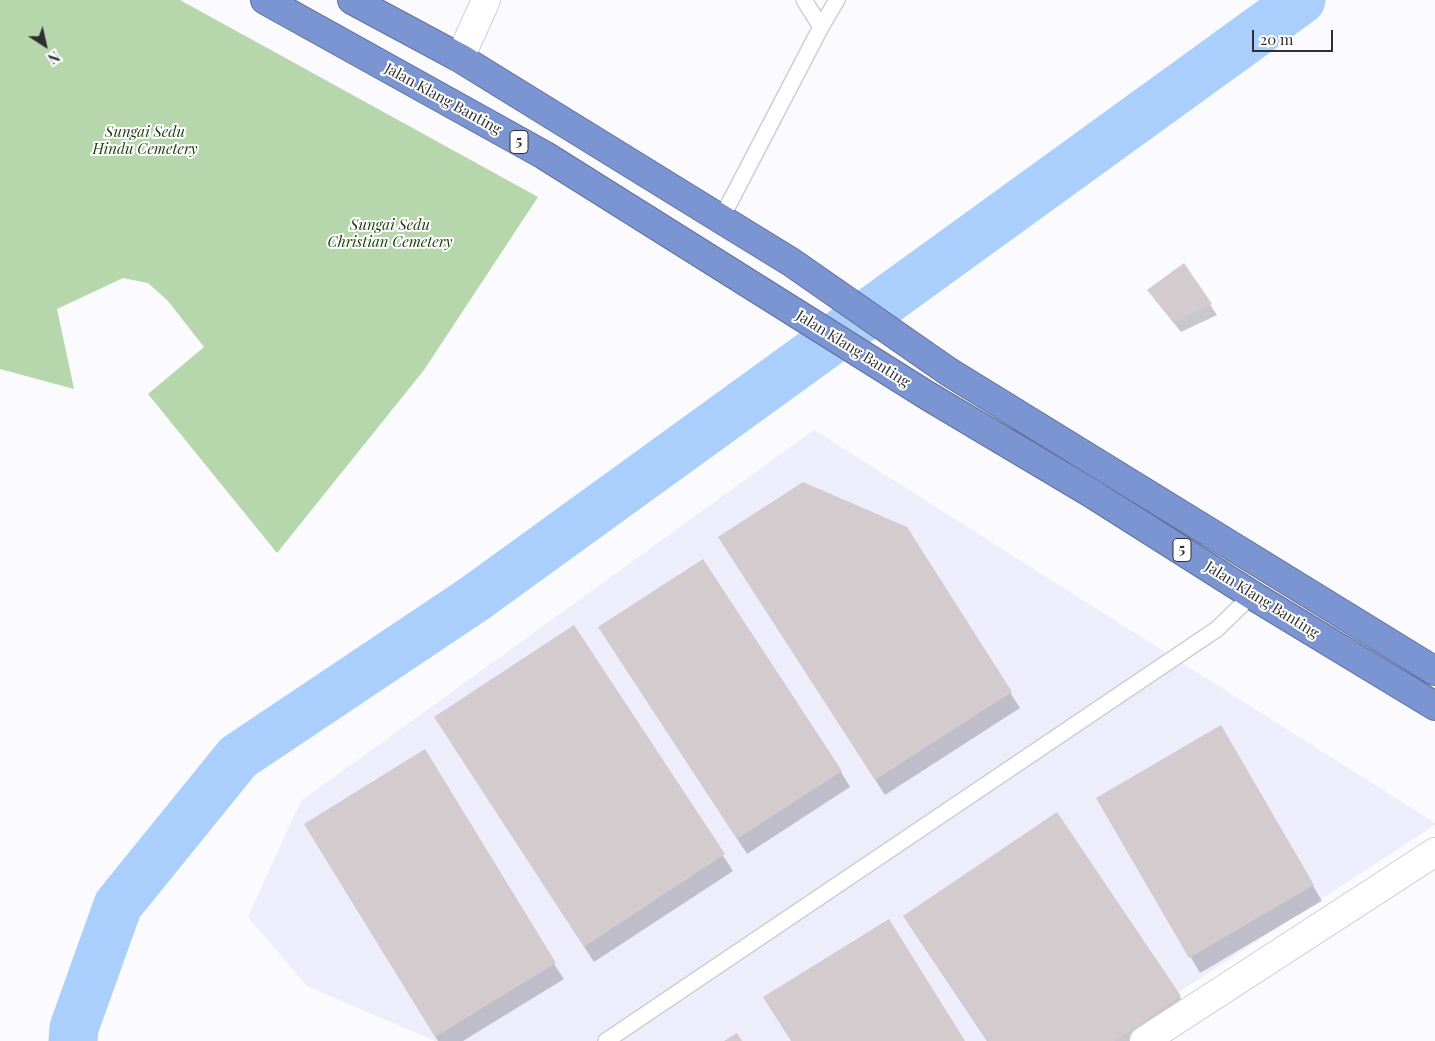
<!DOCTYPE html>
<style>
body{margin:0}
#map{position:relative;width:1435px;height:1041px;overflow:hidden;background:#fbfaff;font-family:"Playfair Display",serif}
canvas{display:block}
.north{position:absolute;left:20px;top:20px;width:50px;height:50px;-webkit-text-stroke:4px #fff;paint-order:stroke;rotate:145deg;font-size:14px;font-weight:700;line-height:20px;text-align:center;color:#2f2e31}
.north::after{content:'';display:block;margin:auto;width:18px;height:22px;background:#2f2e31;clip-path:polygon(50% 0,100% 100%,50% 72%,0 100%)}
.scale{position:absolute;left:1252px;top:30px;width:81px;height:22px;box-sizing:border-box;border:2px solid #2f2e31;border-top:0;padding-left:6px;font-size:15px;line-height:18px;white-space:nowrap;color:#2f2e31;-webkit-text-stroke:4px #fff;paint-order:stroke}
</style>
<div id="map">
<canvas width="1435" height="1041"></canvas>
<div class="north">N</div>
<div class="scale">20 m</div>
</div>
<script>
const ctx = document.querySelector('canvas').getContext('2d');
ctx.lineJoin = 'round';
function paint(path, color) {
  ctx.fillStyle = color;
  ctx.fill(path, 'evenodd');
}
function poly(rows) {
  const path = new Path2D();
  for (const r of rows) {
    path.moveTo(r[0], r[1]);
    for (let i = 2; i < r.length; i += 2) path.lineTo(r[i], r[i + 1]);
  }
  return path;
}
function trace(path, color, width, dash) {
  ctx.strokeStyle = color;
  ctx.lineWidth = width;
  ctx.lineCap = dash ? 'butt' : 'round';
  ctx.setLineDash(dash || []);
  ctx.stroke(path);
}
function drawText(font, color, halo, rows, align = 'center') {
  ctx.font = font + ' "Playfair Display",serif';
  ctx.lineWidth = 4;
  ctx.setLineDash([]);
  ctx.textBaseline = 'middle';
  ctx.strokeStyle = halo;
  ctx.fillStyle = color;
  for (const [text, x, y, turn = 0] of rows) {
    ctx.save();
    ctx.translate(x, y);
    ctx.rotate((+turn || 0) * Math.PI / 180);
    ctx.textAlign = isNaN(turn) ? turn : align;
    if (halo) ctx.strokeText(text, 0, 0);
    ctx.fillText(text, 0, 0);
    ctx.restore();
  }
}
paint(poly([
 [814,430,1435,823,1435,825,1104,1041,435,1041,307,986,248,917,301,801]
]), '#eeedfc');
paint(poly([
 [0,0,180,0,538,197,424,370,277,553,148,394,204,347,168,301,148,283,123,278,57,309,74,389,0,369]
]), '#b5d7ab');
paint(poly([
 [1184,265,1217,315,1181,332,1155,300,1149,290],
 [906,528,1020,708,885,795,729,553],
 [573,627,733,871,594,962,435,717],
 [609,643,841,772,850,787,747,854],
 [1220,727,1322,901,1200,973,1098,798],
 [315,840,554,964,564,979,463,1041,438,1041],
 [914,932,1180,997,1189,1012,1147,1041,987,1041]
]), '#0003');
trace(poly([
 [73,1041,74,1028,118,905,238,757,474,599,1301,0]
]), '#abcffd', 49);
paint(poly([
 [1184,263,1212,304,1174,322,1147,290],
 [803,482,907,527,1012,692,875,780,718,537],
 [703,559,842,771,737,839,598,627],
 [574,625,725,854,584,947,434,717],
 [1221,725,1314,885,1189,958,1096,798],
 [425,749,556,963,435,1037,304,824],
 [1057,812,1181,996,1114,1041,988,1041,903,916],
 [889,919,965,1041,791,1041,763,997],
 [737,1033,742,1041,724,1041]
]), '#d3cbce');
const lane = poly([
 [804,0,821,27],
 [721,219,821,27,837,0],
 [606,1041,1217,629,1252,595]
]);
const street = poly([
 [460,58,486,0],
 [1144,1041,1435,852]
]);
const highway = poly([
 [265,0,544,155,928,396,1091,493,1252,595,1435,706],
 [352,0,460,58,721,219,791,262,949,372,1435,671]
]);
trace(lane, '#cfced5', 18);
trace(street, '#cfced5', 30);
trace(highway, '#60709a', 30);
trace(lane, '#fff', 15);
trace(street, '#fff', 28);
trace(highway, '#7b94d2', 28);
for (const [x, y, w] of [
 [519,142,18],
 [1182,550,18]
]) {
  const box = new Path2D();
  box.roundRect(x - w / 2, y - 11.5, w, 23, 4);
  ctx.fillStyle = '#fff';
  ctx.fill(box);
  trace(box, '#2f2e31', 1);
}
drawText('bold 14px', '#2f2e31', null, [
 ["5",519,142],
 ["5",1182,550]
]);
drawText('15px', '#2f2e31', '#fff', [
 ["Jalan Klang Banting",443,99,29],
 ["Jalan Klang Banting",853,349,32],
 ["Jalan Klang Banting",1262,600,32]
]);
drawText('italic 15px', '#183b0b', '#fff', [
 ["Sungai Sedu",145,132],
 ["Hindu Cemetery",145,149],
 ["Sungai Sedu",390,225],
 ["Christian Cemetery",390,242]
]);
</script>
